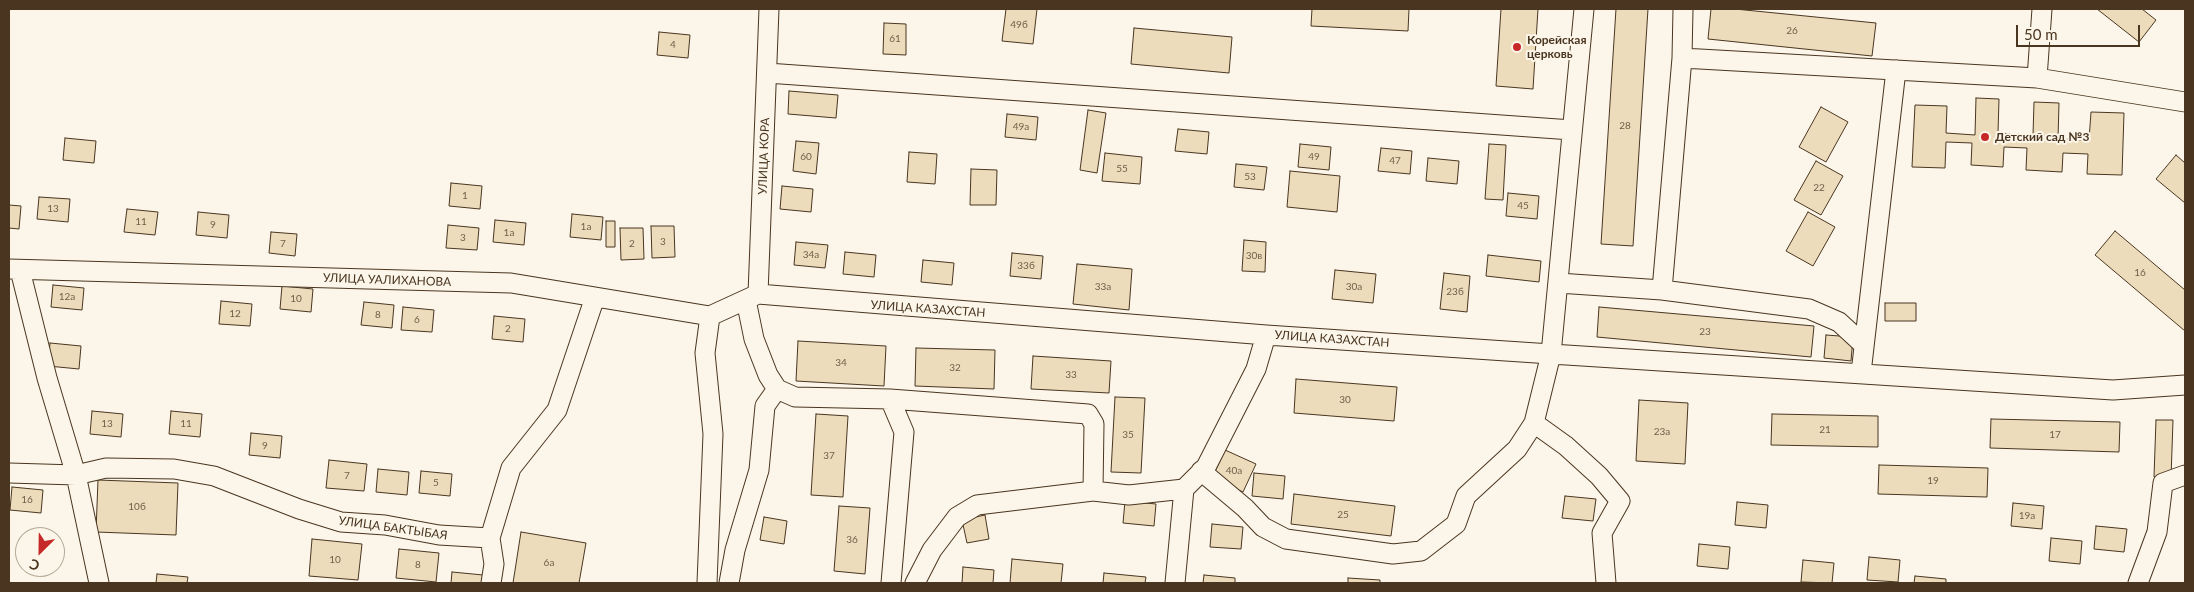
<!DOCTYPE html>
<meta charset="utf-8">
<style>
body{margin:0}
#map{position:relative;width:2194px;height:592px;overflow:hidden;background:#fbf6e9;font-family:Lato,sans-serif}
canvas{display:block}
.frame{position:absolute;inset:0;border:10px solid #4a3520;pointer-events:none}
.north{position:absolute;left:15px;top:527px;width:50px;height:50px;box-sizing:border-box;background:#fbf6e9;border:1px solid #b4a999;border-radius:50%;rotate:203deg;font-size:14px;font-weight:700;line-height:20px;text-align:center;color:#4a3520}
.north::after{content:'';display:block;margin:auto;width:18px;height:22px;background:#c62828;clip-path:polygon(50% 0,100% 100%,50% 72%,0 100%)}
.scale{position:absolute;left:2016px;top:25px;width:124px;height:22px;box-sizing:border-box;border:2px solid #4a3520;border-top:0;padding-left:6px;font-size:15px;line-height:18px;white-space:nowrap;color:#4a3520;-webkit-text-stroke:4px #fbf6e9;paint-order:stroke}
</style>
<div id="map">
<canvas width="2194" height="592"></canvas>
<div class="frame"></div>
<div class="north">С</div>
<div class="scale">50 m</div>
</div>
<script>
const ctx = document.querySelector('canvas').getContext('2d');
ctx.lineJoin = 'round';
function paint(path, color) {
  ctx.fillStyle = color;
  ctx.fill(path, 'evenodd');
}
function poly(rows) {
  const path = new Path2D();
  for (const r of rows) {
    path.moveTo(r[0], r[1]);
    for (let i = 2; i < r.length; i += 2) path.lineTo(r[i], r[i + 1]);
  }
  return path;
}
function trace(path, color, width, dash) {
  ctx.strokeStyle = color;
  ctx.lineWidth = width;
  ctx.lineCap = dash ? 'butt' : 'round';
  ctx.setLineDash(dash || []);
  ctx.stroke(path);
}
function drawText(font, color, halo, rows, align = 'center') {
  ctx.font = font + ' Lato,sans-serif';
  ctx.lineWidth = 4;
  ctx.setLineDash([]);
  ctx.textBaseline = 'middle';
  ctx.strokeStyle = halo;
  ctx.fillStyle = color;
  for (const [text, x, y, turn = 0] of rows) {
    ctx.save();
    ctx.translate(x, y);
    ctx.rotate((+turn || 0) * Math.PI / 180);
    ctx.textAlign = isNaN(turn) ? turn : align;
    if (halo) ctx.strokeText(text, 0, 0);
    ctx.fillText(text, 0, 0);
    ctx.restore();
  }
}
const building = poly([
 [1006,9,1037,9,1033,44,1002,41,1006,9],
 [1312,9,1409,9,1408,31,1311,26,1312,9],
 [1501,9,1538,9,1533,89,1496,86,1501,9],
 [1616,9,1648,9,1633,246,1601,244,1616,9],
 [1711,9,1735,9,1876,23,1872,56,1708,39,1711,9],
 [2097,9,2142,9,2156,20,2139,42,2097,9],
 [884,23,906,24,906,55,883,54,884,23],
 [1134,28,1232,37,1229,73,1131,64,1134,28],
 [659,32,690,35,688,58,657,55,659,32],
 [789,91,838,95,836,118,788,114,789,91],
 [1976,98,1999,99,1998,133,2033,135,2034,102,2059,103,2058,139,2089,140,2091,112,2124,113,2122,175,2087,174,2088,154,2063,153,2062,172,2026,170,2027,148,2004,147,2003,167,1971,165,1972,143,1946,142,1945,168,1912,167,1915,105,1947,106,1946,133,1975,135,1976,98],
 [1821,107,1848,122,1826,162,1799,147,1821,107],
 [1088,110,1106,113,1097,173,1080,170,1088,110],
 [1007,114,1038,117,1036,140,1005,137,1007,114],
 [1178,129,1209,132,1207,154,1175,151,1178,129],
 [65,138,96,141,94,163,63,160,65,138],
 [796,141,819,143,816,174,793,171,796,141],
 [1300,144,1331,147,1329,170,1298,167,1300,144],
 [1489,144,1506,145,1503,200,1485,199,1489,144],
 [1381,148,1412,151,1410,174,1378,171,1381,148],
 [909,152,937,154,935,184,907,182,909,152],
 [1105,153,1142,157,1140,184,1102,181,1105,153],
 [2176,155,2185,163,2185,203,2156,179,2176,155],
 [1428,158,1459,161,1457,184,1426,181,1428,158],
 [1816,161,1843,176,1821,215,1794,200,1816,161],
 [1236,164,1267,167,1264,190,1234,187,1236,164],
 [971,169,997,170,996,205,970,205,971,169],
 [1290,171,1340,176,1337,212,1287,207,1290,171],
 [451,183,482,186,480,209,449,206,451,183],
 [782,186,813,189,811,212,780,209,782,186],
 [1508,193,1539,196,1537,219,1506,216,1508,193],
 [39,197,70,199,68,222,37,219,39,197],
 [9,205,21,206,19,229,9,228,9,205],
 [127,209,158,212,155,235,124,232,127,209],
 [198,212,229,215,227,238,196,235,198,212],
 [1808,212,1835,227,1813,266,1786,251,1808,212],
 [572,214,603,217,601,240,570,237,572,214],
 [495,220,526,223,524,245,493,242,495,220],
 [606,221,615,221,615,247,606,247,606,221],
 [448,225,479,228,477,250,446,248,448,225],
 [651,226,674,226,675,257,652,258,651,226],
 [620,228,643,228,644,259,621,260,620,228],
 [2115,231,2185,290,2185,331,2095,255,2115,231],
 [271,232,297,234,295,256,269,253,271,232],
 [1244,240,1266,242,1265,272,1242,271,1244,240],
 [796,242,828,245,825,268,794,265,796,242],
 [845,252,876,255,874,277,843,274,845,252],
 [1012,253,1043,256,1041,279,1010,276,1012,253],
 [1488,255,1541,261,1539,282,1486,276,1488,255],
 [923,260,954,263,952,285,921,282,923,260],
 [1077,264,1132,269,1129,310,1073,304,1077,264],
 [1335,270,1376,274,1373,303,1332,299,1335,270],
 [1444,273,1470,276,1467,312,1440,309,1444,273],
 [53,285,84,288,82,310,51,307,53,285],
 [282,286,313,289,311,312,280,309,282,286],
 [221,301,252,304,250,326,219,324,221,301],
 [364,302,394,305,392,328,361,325,364,302],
 [1885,303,1916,303,1916,321,1885,321,1885,303],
 [403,307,434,310,432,332,401,330,403,307],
 [1599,307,1814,326,1811,357,1597,337,1599,307],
 [494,316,525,319,523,342,492,339,494,316],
 [1826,335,1853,337,1851,361,1824,358,1826,335],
 [798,341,886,346,884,386,796,381,798,341],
 [50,343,81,346,79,369,48,366,50,343],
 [916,348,995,350,994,389,915,386,916,348],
 [1033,356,1111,361,1109,393,1031,389,1033,356],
 [1296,379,1397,387,1394,421,1294,413,1296,379],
 [1115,397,1145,398,1141,473,1111,472,1115,397],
 [1639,400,1688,403,1685,464,1636,461,1639,400],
 [92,411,123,414,121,437,90,434,92,411],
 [171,411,202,414,200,437,169,434,171,411],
 [816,414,848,416,843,497,811,495,816,414],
 [1772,414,1878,416,1878,447,1771,445,1772,414],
 [1991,419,2120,422,2119,452,1990,448,1991,419],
 [2156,420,2173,420,2171,478,2154,477,2156,420],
 [251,433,282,436,280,458,249,455,251,433],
 [1225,450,1256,464,1243,492,1212,478,1225,450],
 [329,460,367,464,364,491,326,488,329,460],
 [1879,465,1988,468,1987,497,1878,494,1879,465],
 [378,469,409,472,407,495,376,492,378,469],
 [421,471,452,474,450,496,419,493,421,471],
 [1254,473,1285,476,1283,499,1252,496,1254,473],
 [98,480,178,483,176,535,96,532,98,480],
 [12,487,43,490,41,513,10,510,12,487],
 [1294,494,1395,506,1391,536,1291,524,1294,494],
 [1565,496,1596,499,1593,521,1562,518,1565,496],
 [1125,501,1156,504,1154,526,1123,523,1125,501],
 [1737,502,1768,505,1766,528,1735,525,1737,502],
 [2013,503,2044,506,2042,529,2011,526,2013,503],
 [839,506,870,508,865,574,834,571,839,506],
 [985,515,989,539,967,543,962,520,985,515],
 [764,517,787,521,784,544,760,540,764,517],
 [1212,524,1243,527,1241,549,1210,547,1212,524],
 [2096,526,2127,529,2124,552,2094,549,2096,526],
 [521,532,586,543,579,583,513,583,521,532],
 [2051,538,2082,541,2080,564,2049,561,2051,538],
 [312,539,362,544,358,580,309,576,312,539],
 [1699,544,1730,547,1728,569,1697,566,1699,544],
 [399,549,439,553,436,582,396,578,399,549],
 [1869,557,1900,560,1898,582,1867,580,1869,557],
 [1012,559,1063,564,1061,583,1010,583,1012,559],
 [1803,560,1834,563,1832,583,1801,582,1803,560],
 [963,567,994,570,993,583,962,583,963,567],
 [452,572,483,575,482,583,451,583,452,572],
 [1104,573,1146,577,1145,583,1103,583,1104,573],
 [157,574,188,577,187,583,156,583,157,574],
 [1204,575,1235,578,1235,583,1203,583,1204,575],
 [1915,576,1946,579,1946,583,1914,583,1915,576],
 [1348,578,1380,580,1380,583,1348,583,1348,578]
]);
paint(building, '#ecdcbc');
trace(building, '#4a3520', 1);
const minor = poly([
 [769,9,758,294,1266,335,1551,354,1584,9],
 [1682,58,2037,78,2185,102],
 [767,73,1572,130],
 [2037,78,2042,9],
 [9,269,511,283,710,316,758,294],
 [20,270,47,378,76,475,99,583],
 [1558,283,1662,290,1809,309,1839,322,1864,345],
 [1662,290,1682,58,1683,9],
 [746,300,754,339,768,375,777,389,795,397,890,399,1088,414,1094,424,1093,491],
 [1861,373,1896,70],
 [890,399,904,432,891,583],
 [1201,471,1245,508,1263,527,1286,539,1393,554,1421,551,1456,524,1466,496,1517,449,1534,423],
 [9,473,76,475,106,468,174,469,214,476,299,509,341,522,385,525,439,535,490,538,511,468,557,410,595,297],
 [490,538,494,564,491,583],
 [707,583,713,434,705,353,710,316],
 [729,583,735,550,759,470,765,406,777,389],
 [915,583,932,550,957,517,977,505,1093,491,1129,495,1184,489,1206,467,1256,369,1266,335],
 [1175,583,1184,489],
 [1606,583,1602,533,1620,501,1599,476,1566,446,1534,423,1551,354,2113,390,2185,385],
 [2138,583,2157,532,2163,483,2185,475]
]);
trace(minor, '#4a3520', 21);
trace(minor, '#fbf6e9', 19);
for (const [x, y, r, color] of [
 [1517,47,5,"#c62828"],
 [1985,137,5,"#c62828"]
]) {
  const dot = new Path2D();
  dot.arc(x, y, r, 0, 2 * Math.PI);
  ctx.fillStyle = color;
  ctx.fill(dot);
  trace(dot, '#fbf6e9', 2);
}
drawText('10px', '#725f47', null, [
 ["49б",1019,25],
 ["26",1792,31],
 ["61",895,39],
 ["4",673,45],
 ["28",1625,126],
 ["49а",1021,127],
 ["60",806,157],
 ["49",1314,157],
 ["47",1395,161],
 ["55",1122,169],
 ["53",1250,177],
 ["22",1819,188],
 ["1",465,196],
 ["45",1523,206],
 ["13",53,209],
 ["11",141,222],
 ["9",213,225],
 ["1а",586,227],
 ["1а",509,233],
 ["3",463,238],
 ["3",663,242],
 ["7",283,244],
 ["2",632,244],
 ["34а",811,255],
 ["30в",1254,256],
 ["33б",1026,266],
 ["16",2140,273],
 ["33а",1103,287],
 ["30а",1354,287],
 ["23б",1455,292],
 ["12а",67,297],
 ["10",296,299],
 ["12",235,314],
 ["8",378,315],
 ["6",417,320],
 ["2",508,329],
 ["23",1705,332],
 ["34",841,363],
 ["32",955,368],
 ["33",1071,375],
 ["30",1345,400],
 ["13",107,424],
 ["11",186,424],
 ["21",1825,430],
 ["23а",1662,432],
 ["35",1128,435],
 ["17",2055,435],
 ["9",265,446],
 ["37",829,456],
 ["40а",1234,471],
 ["7",347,476],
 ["19",1933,481],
 ["5",436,483],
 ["16",27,500],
 ["10б",137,507],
 ["25",1343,515],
 ["19а",2027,516],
 ["36",852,540],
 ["10",335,560],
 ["6а",549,563],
 ["8",418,565]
]);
drawText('bold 12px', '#4a3520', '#fbf6e9', [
 ["Корейская",1527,40],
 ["церковь",1527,54],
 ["Детский сад №3",1995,137]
], 'left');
drawText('12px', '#4a3520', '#fbf6e9', [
 ["УЛИЦА КОРА",764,156,-88],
 ["УЛИЦА УАЛИХАНОВА",387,280,2],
 ["УЛИЦА КАЗАХСТАН",928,309,4],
 ["УЛИЦА КАЗАХСТАН",1332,339,4],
 ["УЛИЦА БАКТЫБАЯ",393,528,8]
]);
</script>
